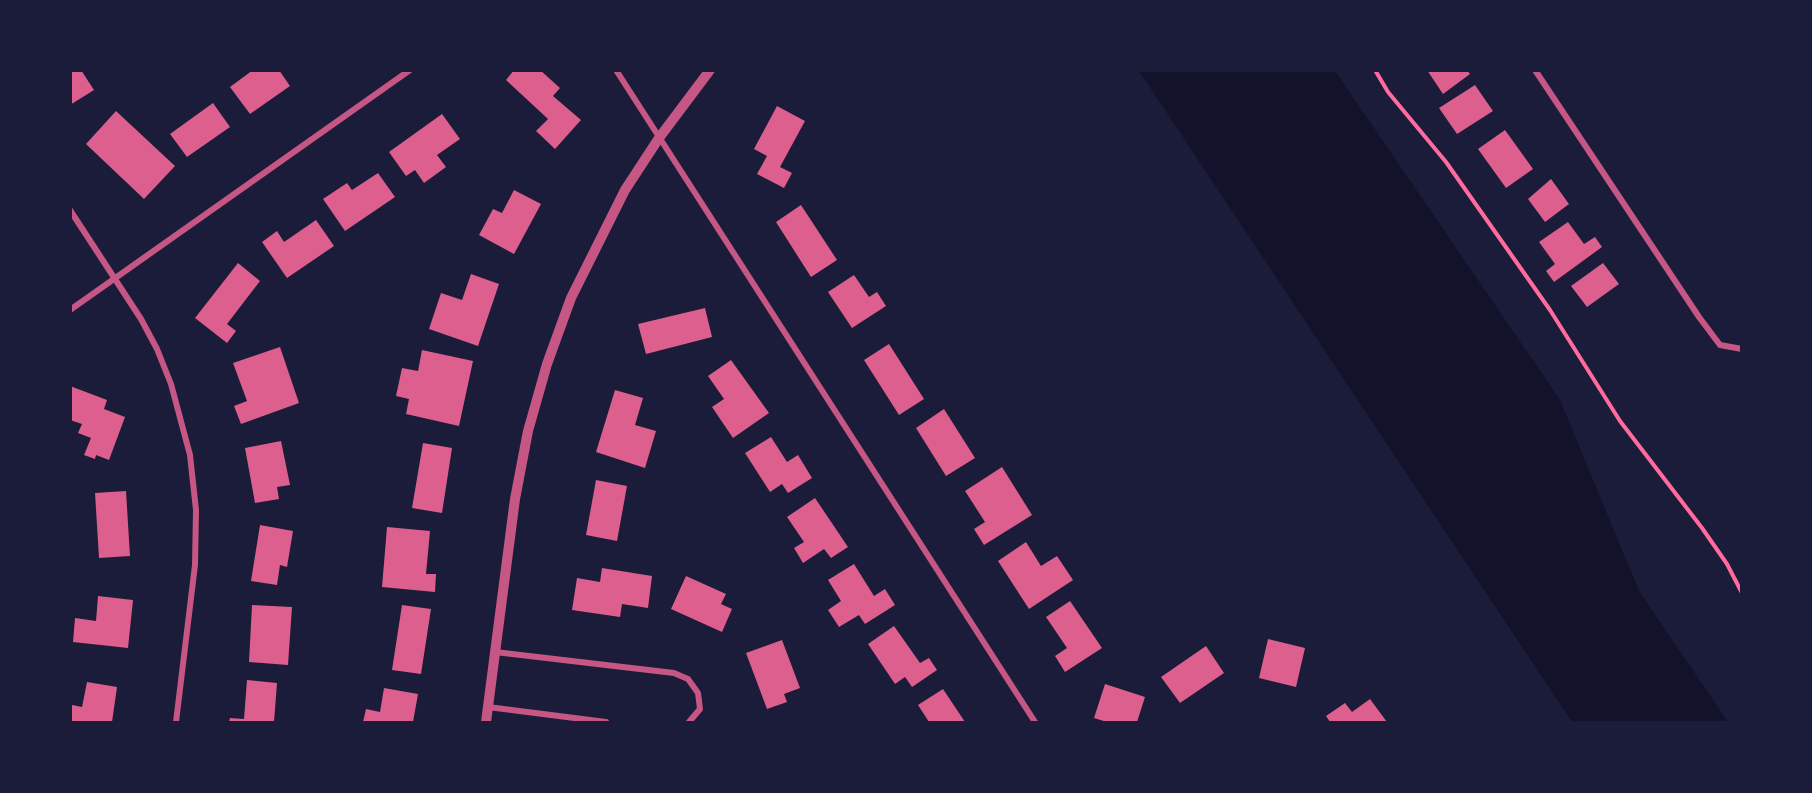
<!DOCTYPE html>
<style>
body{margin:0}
#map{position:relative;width:1812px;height:793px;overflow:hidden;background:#1b1b3a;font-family:"Work Sans",sans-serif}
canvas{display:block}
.frame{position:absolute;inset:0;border:72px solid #1b1b3a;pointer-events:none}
</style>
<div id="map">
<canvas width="1812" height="793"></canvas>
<div class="frame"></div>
</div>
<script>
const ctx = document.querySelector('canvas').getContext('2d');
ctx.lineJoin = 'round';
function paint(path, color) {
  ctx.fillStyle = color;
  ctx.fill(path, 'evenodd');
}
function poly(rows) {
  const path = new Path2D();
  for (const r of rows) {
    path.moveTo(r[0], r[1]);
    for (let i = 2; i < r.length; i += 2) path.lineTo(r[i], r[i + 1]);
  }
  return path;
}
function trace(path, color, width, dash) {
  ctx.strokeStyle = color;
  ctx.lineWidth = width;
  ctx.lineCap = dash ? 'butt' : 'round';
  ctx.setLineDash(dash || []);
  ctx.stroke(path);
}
paint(poly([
 [1139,71,1335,71,1560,400,1639,591,1728,722,1572,722]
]), '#12122b');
paint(poly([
 [70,70,81,70,94,90,70,105],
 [253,70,279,70,290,86,250,114,230,87],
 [514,70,540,70,560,88,553,96,581,120,555,149,536,131,548,119,506,80],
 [1427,70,1467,70,1470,74,1443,94],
 [1475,85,1493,111,1457,134,1439,108],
 [213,103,230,127,187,157,170,134],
 [777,106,805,121,780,167,792,173,784,188,757,174,767,156,754,149],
 [116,111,175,166,144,199,86,144],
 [442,114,460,139,437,155,446,167,424,183,415,170,406,176,389,152],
 [1505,130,1533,169,1506,188,1478,149],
 [378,173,395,197,345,231,323,199,347,183,352,190],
 [1551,179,1569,204,1545,222,1528,199],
 [514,190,541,204,514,254,479,235,493,209,502,213],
 [801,205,837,260,811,277,776,222],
 [316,220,334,246,287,278,262,242,277,231,284,242],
 [1568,222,1584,244,1595,237,1602,247,1554,282,1546,271,1555,264,1539,242],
 [238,263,260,281,227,324,236,331,227,343,195,318],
 [1603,263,1619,284,1587,307,1571,286],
 [471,274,499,284,478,346,429,329,441,293,462,300],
 [854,275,869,297,877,292,886,306,852,328,828,292],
 [705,308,712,337,646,354,638,324],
 [889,344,924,399,899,415,864,360],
 [280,347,299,403,241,424,234,406,247,401,233,363],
 [422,350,473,361,459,426,406,414,409,399,396,396,402,368,418,371],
 [731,360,769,413,733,438,712,407,724,399,708,376],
 [70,386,107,400,104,409,125,417,109,460,96,455,95,459,84,455,91,438,78,433,82,424,70,420],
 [615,390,643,398,635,425,656,431,645,468,596,452],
 [944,409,975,458,946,476,916,428],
 [771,437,787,462,798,455,812,478,788,493,782,484,770,492,745,453],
 [281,441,290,485,277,487,279,499,255,503,245,448],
 [423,443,452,448,442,513,412,508],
 [1002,467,1032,515,984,545,974,529,985,522,965,491],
 [596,480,627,486,617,541,586,535],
 [126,491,130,556,99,558,95,493],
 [815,498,848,547,831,558,824,549,803,563,794,548,804,542,787,517],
 [260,525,293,531,287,567,280,565,277,585,251,581],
 [387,527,430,531,426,574,436,574,435,592,382,587],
 [1026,542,1041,566,1057,556,1073,580,1029,609,998,561],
 [854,564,874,596,885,589,895,605,865,624,859,615,839,627,828,610,841,601,828,580],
 [602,568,652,576,648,608,622,604,620,617,572,610,577,578,600,582],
 [686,576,726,594,721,604,732,609,722,632,671,609],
 [98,596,133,600,128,648,73,642,75,618,96,621],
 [1070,601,1102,648,1065,672,1055,656,1067,648,1046,617],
 [252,605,292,607,288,665,249,662],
 [402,605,431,609,421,674,392,670],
 [894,626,920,663,929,658,937,670,912,687,905,677,895,684,868,644],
 [1268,639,1305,648,1296,687,1259,678],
 [782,640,800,688,784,694,787,702,767,709,746,653],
 [1206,646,1224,673,1180,703,1161,677],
 [247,680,277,683,274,722,229,722,230,718,244,719],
 [87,682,117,687,112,722,70,722,72,705,82,707],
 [1105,684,1145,697,1137,722,1107,722,1094,718],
 [384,688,418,694,413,722,363,722,366,709,380,712],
 [943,689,965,722,929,722,918,705],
 [1370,699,1387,722,1330,722,1326,716,1345,703,1352,712]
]), '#dd5f8e');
trace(poly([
 [1375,70,1388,92,1446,162,1550,310,1620,421,1702,528,1727,564,1742,593]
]), '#ff6b9d', 4);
trace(poly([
 [616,70,1035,722],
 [1535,70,1699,317,1720,345,1742,349],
 [70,210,141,319,157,349,171,384,190,455,196,510,195,565,176,722],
 [70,310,410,70],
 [495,652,674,673,688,679,698,693,700,709,689,722],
 [488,707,606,722]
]), '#c65784', 6);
trace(poly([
 [486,722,515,499,528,431,547,364,571,298,625,190,659,138,710,70]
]), '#c65784', 10);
</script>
